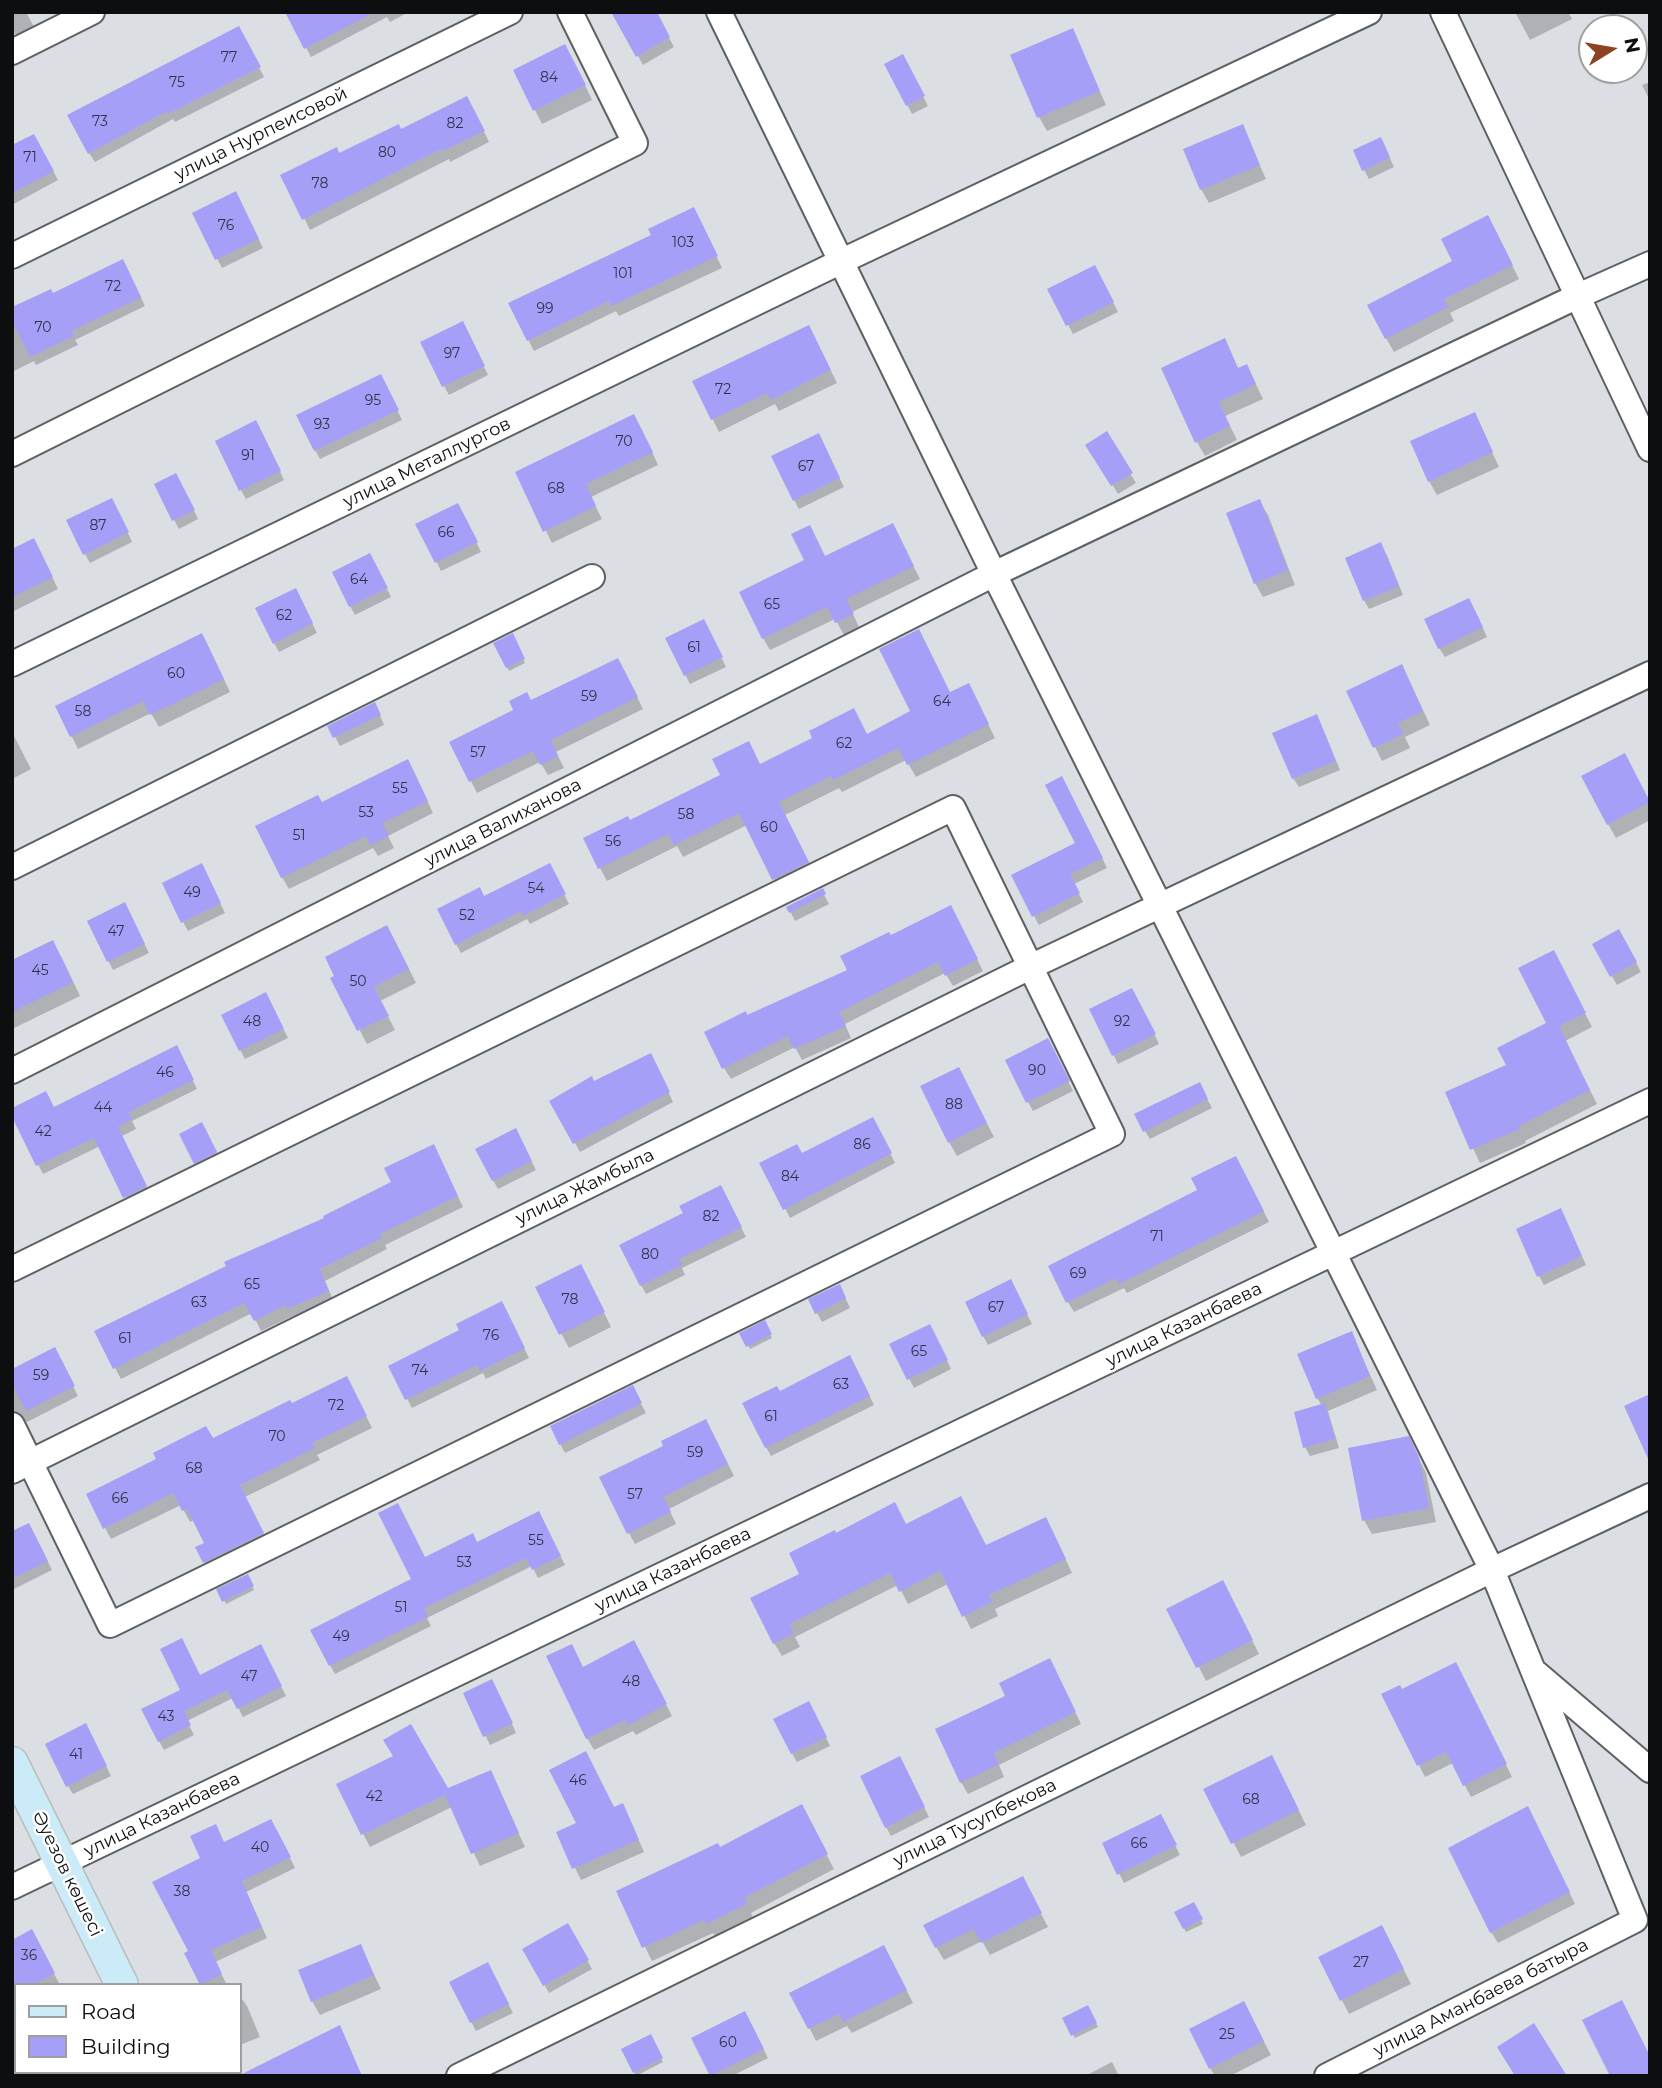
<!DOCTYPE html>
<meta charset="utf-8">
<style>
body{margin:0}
#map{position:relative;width:1662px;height:2088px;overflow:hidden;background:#dbdee3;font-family:Montserrat,sans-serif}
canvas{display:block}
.frame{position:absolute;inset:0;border:14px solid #0d0e10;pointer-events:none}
.legend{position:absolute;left:14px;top:1983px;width:228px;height:91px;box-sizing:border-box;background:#fff;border:2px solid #9e9f9f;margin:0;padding:9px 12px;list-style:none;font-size:21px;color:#0d0e10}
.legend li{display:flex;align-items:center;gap:14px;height:35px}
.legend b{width:35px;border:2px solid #9e9f9f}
.north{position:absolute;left:1578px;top:14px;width:70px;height:70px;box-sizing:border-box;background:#fff;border:2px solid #9e9f9f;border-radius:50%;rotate:79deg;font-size:19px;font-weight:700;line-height:28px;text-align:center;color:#0d0e10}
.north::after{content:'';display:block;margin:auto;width:24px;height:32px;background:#8b4323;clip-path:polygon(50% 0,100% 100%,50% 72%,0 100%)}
</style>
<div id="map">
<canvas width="1662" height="2088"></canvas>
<div class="frame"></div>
<ul class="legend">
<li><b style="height:9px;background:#ccebf8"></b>Road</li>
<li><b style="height:19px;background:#a59ff7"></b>Building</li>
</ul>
<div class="north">N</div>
</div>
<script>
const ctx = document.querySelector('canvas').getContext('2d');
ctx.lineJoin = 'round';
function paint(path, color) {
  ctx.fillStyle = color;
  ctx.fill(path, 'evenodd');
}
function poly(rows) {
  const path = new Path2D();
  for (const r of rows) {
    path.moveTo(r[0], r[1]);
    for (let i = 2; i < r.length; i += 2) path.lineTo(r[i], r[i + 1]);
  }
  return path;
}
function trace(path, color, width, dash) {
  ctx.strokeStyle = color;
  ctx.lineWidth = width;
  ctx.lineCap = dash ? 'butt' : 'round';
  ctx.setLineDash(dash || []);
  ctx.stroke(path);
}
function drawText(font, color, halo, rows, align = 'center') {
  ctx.font = font + ' Montserrat,sans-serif';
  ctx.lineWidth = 5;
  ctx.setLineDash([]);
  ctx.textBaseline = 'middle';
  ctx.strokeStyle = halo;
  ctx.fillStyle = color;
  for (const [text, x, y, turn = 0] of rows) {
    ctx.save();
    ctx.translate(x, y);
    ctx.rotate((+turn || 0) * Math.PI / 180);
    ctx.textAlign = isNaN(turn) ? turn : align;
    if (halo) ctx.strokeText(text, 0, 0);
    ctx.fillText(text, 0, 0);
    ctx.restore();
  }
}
paint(poly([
 [12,12,26,12,34,27,16,36,12,29],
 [287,12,409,12,390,22,387,17,311,57],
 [655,12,674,47,643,65,616,17],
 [1515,12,1568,12,1572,19,1530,40],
 [238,28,264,77,175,122,173,119,95,162,89,153],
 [1072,30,1106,105,1047,131,1039,117],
 [573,60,592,100,542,124,515,71],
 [886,65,907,65,928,106,912,114],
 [1650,82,1650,101,1642,85],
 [473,109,489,142,450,162,449,159,310,230,283,176,401,131],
 [1242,126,1266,179,1209,203,1201,189],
 [34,136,58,180,12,205,12,147],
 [1385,148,1394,167,1369,179,1364,170],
 [240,202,263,248,222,268,194,214],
 [699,220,722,268,619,316,616,311,534,351,510,304,653,236],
 [1495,231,1519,279,1450,313,1454,321,1394,352,1386,338],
 [128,270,145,306,75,340,78,345,36,365,34,361,12,372,12,309],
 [1100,276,1118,312,1073,334,1050,290],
 [467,332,488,375,449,395,444,386],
 [815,339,837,383,779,411,775,404,719,432,694,382],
 [1224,340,1239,370,1247,366,1263,399,1225,416,1237,440,1205,456,1197,442],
 [385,385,402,420,320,459,315,450],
 [1474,414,1499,467,1437,495,1429,481],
 [641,428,658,465,591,497,602,519,552,543,517,473],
 [261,431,284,480,246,499,241,490],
 [1106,434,1136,483,1118,494,1088,445],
 [823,444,844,487,799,509,794,500],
 [181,484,198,519,179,529,174,520],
 [1260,502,1268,515,1295,585,1263,597,1255,583],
 [117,509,132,542,90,563,85,554],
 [463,514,481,552,441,571,418,525],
 [899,538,920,579,852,612,859,627,844,635,835,619,770,650,763,638,825,558],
 [12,550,40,552,58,589,12,612],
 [1386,553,1403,595,1369,609,1364,600],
 [375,564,391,597,355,615,350,606],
 [300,599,317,633,279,652,274,643],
 [1474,609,1487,637,1445,657,1439,648],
 [708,630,726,667,690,684,667,639],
 [512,636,525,663,509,671,496,644],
 [209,648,230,692,159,727,151,713,78,749,57,707],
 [624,671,643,709,556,752,564,768,548,775,540,762,477,793,451,742,531,702],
 [1409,680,1430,725,1405,737,1410,748,1382,761,1348,692],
 [975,698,995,738,916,777,906,760,842,792,839,788,785,815,815,875,781,892,747,825,683,857,677,846,607,881,600,868,629,822,760,766,867,735],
 [379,713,384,725,340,746,330,727],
 [1321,725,1340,770,1299,787,1293,778],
 [12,732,31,769,12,779],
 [1632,769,1650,802,1650,820,1616,838,1608,824],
 [414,773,433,813,388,836,394,848,378,856,373,848,289,889,282,877,322,804],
 [1067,787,1107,868,1074,884,1083,902,1039,925,1034,916,1077,844],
 [206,874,225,913,188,931,183,922],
 [554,874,569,904,530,924,527,919,461,953,456,944,484,898],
 [822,891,829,904,795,921,788,907],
 [129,913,149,953,113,970,89,922],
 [957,919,983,971,953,986,945,973,845,1024,851,1038,802,1060,795,1047,731,1079,724,1068,747,1017,849,970,891,937],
 [1619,931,1641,972,1617,985,1594,945],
 [395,941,416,983,380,1001,395,1030,367,1044,333,979],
 [61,956,80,996,12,1029,12,962],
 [1561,966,1592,1027,1565,1041,1597,1104,1525,1141,1526,1143,1480,1163,1447,1093,1508,1066,1548,1024],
 [1137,999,1159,1044,1118,1064,1091,1010],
 [270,1003,288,1038,245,1059,223,1016],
 [1052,1049,1073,1091,1033,1111,1028,1102],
 [181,1056,197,1089,132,1121,136,1129,122,1136,151,1196,130,1206,100,1146,43,1174,12,1114,54,1109],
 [655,1064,673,1102,580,1152,551,1101,594,1083],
 [966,1083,994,1137,957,1156,949,1142],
 [1199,1084,1212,1108,1150,1139,1145,1131],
 [878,1128,895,1163,790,1218,762,1163,802,1155],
 [207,1133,221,1161,200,1171,195,1163],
 [520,1139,536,1170,498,1189,493,1180],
 [439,1158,463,1207,385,1245,387,1249,325,1281,334,1302,295,1320,293,1316,261,1331,252,1313,121,1379,115,1368],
 [1242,1169,1269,1222,1127,1293,1124,1288,1074,1312,1068,1302,1199,1191],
 [725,1196,746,1237,682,1268,685,1275,646,1294,641,1285],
 [1565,1219,1586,1265,1544,1285,1539,1276],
 [588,1280,611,1327,569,1348,537,1288],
 [1015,1290,1032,1324,988,1345,983,1336],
 [844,1295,850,1308,822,1322,817,1313],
 [506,1312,529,1358,486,1379,483,1373,412,1408,390,1367,461,1331],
 [765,1323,772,1338,750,1349,742,1334],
 [1351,1333,1377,1390,1328,1411,1339,1448,1310,1456,1305,1447,1322,1406,1317,1398],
 [935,1335,951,1369,914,1388,892,1345],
 [59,1359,78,1396,27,1422,20,1419,12,1420,12,1384],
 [855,1366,874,1405,771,1456,766,1447,779,1393],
 [632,1388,646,1413,565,1453,560,1444],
 [353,1390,372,1428,317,1455,320,1460,245,1497,269,1545,211,1574,205,1562,206,1544,194,1520,190,1522,181,1505,111,1539,105,1528,213,1440,292,1405],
 [712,1432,734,1476,669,1509,676,1524,635,1544,629,1533,665,1446],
 [1416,1453,1426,1473,1436,1522,1372,1534,1364,1520],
 [544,1523,565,1565,538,1578,532,1566,427,1618,431,1626,335,1674,330,1665,413,1580,424,1559],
 [906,1526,986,1547,1053,1532,1072,1573,995,1609,998,1616,971,1629,948,1584,908,1604,898,1585,795,1637,800,1647,782,1656,774,1643,801,1574,836,1535],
 [12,1533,34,1534,52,1570,12,1590],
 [247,1576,254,1590,226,1604,219,1590],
 [1230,1596,1259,1654,1206,1681,1169,1609],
 [640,1654,672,1716,636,1735,633,1731,594,1750,587,1738,583,1669],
 [265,1655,286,1696,243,1717,233,1698,187,1721,194,1735,164,1750,159,1741,182,1691,200,1677],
 [1056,1672,1081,1724,999,1765,1004,1777,968,1794,961,1782],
 [1462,1676,1512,1777,1471,1797,1453,1763,1425,1777,1383,1695],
 [497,1690,516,1733,490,1745,465,1694],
 [814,1712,830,1746,797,1762,792,1753],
 [90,1734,111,1776,73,1794,68,1786],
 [904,1767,929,1817,891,1836,886,1827],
 [1279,1771,1306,1825,1241,1857,1206,1790],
 [490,1772,525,1847,480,1866,452,1807,370,1847,338,1785,447,1791],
 [614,1809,629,1817,644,1852,581,1880,558,1833],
 [1534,1820,1575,1904,1498,1943,1491,1932],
 [809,1821,834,1869,751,1913,753,1918,715,1936,713,1933,652,1961,618,1892,719,1850],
 [1165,1825,1180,1855,1124,1883,1104,1844],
 [277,1831,295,1868,246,1892,267,1938,215,1962,227,1985,202,1985,186,1954,190,1952,202,1859,225,1844],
 [1029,1891,1048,1927,990,1955,982,1941,944,1960,936,1947],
 [1194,1904,1203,1924,1186,1932,1176,1913],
 [568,1925,592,1969,549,1993,525,1950],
 [1389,1941,1411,1984,1349,2014,1320,1957],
 [12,1942,39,1945,60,1985,16,1985,16,2012,12,2014],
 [361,1947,381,1989,320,2015,312,2001],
 [891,1960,913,2003,852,2033,847,2026,816,2041,792,1993],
 [493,1973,513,2013,476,2031,451,1983],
 [240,1996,247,2006,260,2037,240,2045],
 [1087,2007,1098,2027,1075,2038,1064,2019],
 [1251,2017,1271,2055,1230,2076,1215,2076,1210,2068],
 [750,2022,768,2058,732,2076,712,2076,694,2039],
 [650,2037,663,2062,636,2076,623,2050],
 [1112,2062,1119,2076,1085,2076]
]), '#0003');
paint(poly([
 [285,12,375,12,304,49],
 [611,12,657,12,670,37,636,57],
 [239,26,261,67,168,114,167,111,88,154,67,115],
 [1073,28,1100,91,1037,118,1010,55],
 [565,44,586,85,533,111,513,70],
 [903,54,925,96,906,106,884,64],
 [467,96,485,131,442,151,441,149,302,220,280,175,337,147,339,153,399,124,401,129],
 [1243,124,1260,165,1200,190,1183,149],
 [34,134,54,171,12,193,12,145],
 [1381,137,1390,157,1362,171,1353,150],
 [236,191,259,239,215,260,192,213],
 [694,207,718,256,611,306,609,301,527,341,508,303,651,235,648,229],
 [1488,215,1513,265,1444,299,1448,307,1385,339,1367,305,1452,261,1441,239],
 [123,259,141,297,72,331,74,336,30,357,12,321,12,307,51,289,53,293],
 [1095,265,1114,302,1066,326,1047,289],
 [463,321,485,366,442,387,420,342],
 [809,325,831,370,771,400,767,393,711,420,692,381],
 [1225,338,1238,368,1247,364,1256,384,1219,402,1230,426,1195,443,1161,368],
 [381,374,399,410,314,451,296,415],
 [1475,412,1493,452,1428,482,1410,441],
 [634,414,653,452,586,484,596,506,543,532,515,472],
 [256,420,281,471,239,491,215,441],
 [1107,431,1133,473,1111,486,1085,445],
 [819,433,840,478,793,501,771,456],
 [176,473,195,510,172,521,154,484],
 [112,498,129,532,83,555,66,520],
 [1260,499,1288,570,1254,584,1226,513],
 [458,503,478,542,435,563,415,524],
 [893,523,914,566,846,599,854,614,835,623,827,607,762,639,739,592,804,560,791,534,810,525,825,556],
 [34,538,53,577,12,597,12,549],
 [1381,542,1399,586,1363,601,1345,558],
 [370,553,388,588,349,607,332,572],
 [296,588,313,623,273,644,255,608],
 [1469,598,1483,627,1438,649,1424,619],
 [704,619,723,657,684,676,665,638],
 [919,629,950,692,969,683,989,724,907,765,898,748,833,780,831,776,779,802,809,862,772,880,739,813,674,845,668,834,598,869,583,838,628,816,630,820,720,775,712,759,749,741,760,764,812,738,809,731,854,708,867,734,910,711,879,649],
 [202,633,224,679,150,715,143,701,70,737,55,706],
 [513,633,525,659,506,668,493,643],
 [618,658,638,697,551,740,558,756,540,765,533,751,469,782,449,742,513,710,509,701,527,692,531,700],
 [1402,664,1423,711,1398,723,1404,734,1373,748,1346,691],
 [375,702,381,715,333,738,327,726],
 [1317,714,1336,761,1292,779,1272,733],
 [1625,753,1650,802,1607,825,1581,776],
 [408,759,428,801,382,823,389,836,370,845,366,836,281,878,255,826,318,795,322,802],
 [1062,776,1103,858,1070,874,1080,893,1032,917,1011,875,1075,843,1045,785],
 [202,863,221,903,181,923,162,883],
 [550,863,566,894,523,916,521,911,455,945,437,909,480,887,484,896],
 [823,888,826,894,789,913,786,907],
 [125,902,145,944,107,962,87,921],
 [951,905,978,959,945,976,938,962,839,1012,846,1026,794,1049,788,1036,722,1069,704,1032,746,1011,747,1015,847,970,840,956,889,932,891,935],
 [387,925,409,969,374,987,389,1016,357,1031,330,978,334,976,325,957],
 [1619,929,1637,962,1610,977,1592,944],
 [53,940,73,982,12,1012,12,960],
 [1554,950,1586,1013,1559,1026,1590,1090,1519,1126,1520,1129,1470,1150,1445,1092,1506,1065,1497,1048,1546,1023,1518,968],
 [1132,988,1156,1034,1112,1056,1089,1009],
 [266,992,284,1029,239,1051,221,1015],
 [1048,1038,1070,1081,1026,1103,1005,1060],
 [177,1045,194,1080,129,1112,132,1119,118,1127,147,1186,123,1198,94,1138,36,1166,12,1117,12,1108,46,1091,54,1107],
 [651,1053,670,1092,573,1144,549,1101,592,1076,594,1081],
 [959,1067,987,1123,948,1143,920,1086],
 [1200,1082,1208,1099,1143,1132,1134,1114],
 [873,1117,892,1153,783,1210,759,1163,797,1144,802,1153],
 [202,1122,217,1152,194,1164,179,1134],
 [516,1128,532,1161,492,1181,475,1149],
 [434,1144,458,1196,380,1234,382,1238,320,1269,329,1291,287,1309,285,1305,254,1321,244,1303,113,1369,94,1331,226,1266,224,1262,324,1218,323,1216,391,1182,384,1168],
 [1236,1156,1264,1211,1119,1284,1116,1278,1066,1303,1048,1266,1197,1190,1191,1178],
 [721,1185,742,1227,679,1259,682,1265,640,1286,619,1245,683,1213,679,1206],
 [1561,1208,1582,1256,1537,1277,1516,1229],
 [581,1264,605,1312,559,1335,535,1287],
 [1011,1279,1028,1314,982,1337,965,1302],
 [840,1284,846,1298,815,1314,808,1299],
 [502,1301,525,1348,480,1371,477,1365,405,1400,388,1366,459,1330,456,1324],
 [765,1320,772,1334,746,1347,739,1333],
 [930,1324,948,1360,907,1380,889,1344],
 [1352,1331,1370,1376,1316,1399,1297,1354],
 [55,1347,75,1386,26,1411,12,1384,12,1369],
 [850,1355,870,1396,765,1448,742,1403,777,1386,780,1391],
 [347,1376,367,1416,312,1443,315,1448,240,1485,264,1533,203,1563,195,1547,204,1543,187,1509,182,1511,173,1493,103,1529,86,1494,156,1459,153,1453,206,1426,213,1438,290,1400,292,1403],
 [633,1385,642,1403,559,1445,550,1426],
 [1650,1394,1650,1463,1624,1406],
 [1325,1403,1335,1439,1303,1448,1294,1412],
 [706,1419,728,1464,663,1497,671,1512,627,1534,599,1477,663,1446,661,1441],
 [1409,1436,1419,1457,1429,1508,1362,1521,1348,1448],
 [961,1496,986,1545,1046,1517,1066,1559,989,1595,992,1602,962,1617,940,1571,899,1592,890,1573,789,1624,794,1633,773,1644,750,1598,799,1574,789,1553,835,1530,836,1533,895,1502,906,1524],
 [398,1503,425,1557,473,1533,477,1542,539,1511,561,1556,532,1570,526,1558,424,1608,428,1617,329,1666,310,1630,411,1579,378,1513],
 [29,1523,48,1561,12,1579,12,1531],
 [248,1574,254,1586,222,1602,216,1589],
 [1223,1580,1253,1640,1196,1668,1166,1609],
 [182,1638,200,1675,261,1644,282,1686,237,1709,227,1690,184,1711,191,1725,158,1742,141,1709,180,1690,160,1649],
 [634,1640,667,1704,628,1725,625,1720,586,1739,546,1656,572,1644,583,1667],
 [1050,1658,1076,1712,994,1753,999,1764,960,1783,935,1729,1005,1696,999,1683],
 [1456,1662,1507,1764,1463,1786,1446,1752,1417,1766,1381,1694,1400,1685,1402,1689],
 [492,1679,513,1723,483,1737,463,1693],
 [809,1701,827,1737,791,1754,773,1719],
 [86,1723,107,1766,66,1787,45,1744],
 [411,1724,448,1788,491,1770,519,1833,471,1854,445,1795,361,1835,336,1784,393,1756,383,1740],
 [586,1751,614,1807,623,1803,639,1840,572,1869,556,1832,576,1823,549,1770],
 [1272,1755,1299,1810,1231,1844,1203,1789],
 [900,1756,925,1807,885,1828,860,1776],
 [802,1804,828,1854,744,1898,747,1904,706,1924,704,1920,642,1948,616,1891,718,1843,720,1847],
 [1528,1806,1570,1892,1490,1933,1448,1848],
 [1161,1814,1177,1845,1117,1875,1102,1843],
 [271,1819,291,1857,242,1881,262,1927,211,1950,222,1974,200,1985,184,1953,188,1951,152,1882,200,1858,190,1836,216,1824,224,1842],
 [1023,1876,1042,1913,981,1943,974,1929,935,1948,923,1925],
 [1194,1902,1203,1919,1183,1929,1174,1912],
 [568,1923,589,1960,543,1986,522,1949],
 [1382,1925,1404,1969,1340,2001,1318,1957],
 [32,1929,55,1973,33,1985,12,1985,12,1940],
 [361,1944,374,1975,311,2002,298,1970],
 [884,1945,907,1990,843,2022,839,2014,808,2029,789,1993],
 [488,1962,509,2004,470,2023,449,1982],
 [1622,2000,1650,2056,1650,2076,1610,2076,1582,2020],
 [1244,2001,1264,2041,1209,2069,1189,2029],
 [1088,2005,1097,2023,1071,2036,1062,2018],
 [745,2011,764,2049,710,2076,691,2038],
 [1534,2023,1567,2076,1515,2076,1497,2047],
 [340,2025,362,2076,238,2076],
 [651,2034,663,2058,633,2073,621,2049]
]), '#a59ff7');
const minor = poly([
 [719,12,994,574,1492,1570,1635,1920,1327,2076],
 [1443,12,1650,449],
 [12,52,92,12],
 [12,256,510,12],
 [12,454,635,143,570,12],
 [12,664,842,261,1369,12],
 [12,867,592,577],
 [12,1071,994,574,1578,296,1650,264],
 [12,1269,953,808,1112,1134,110,1625,12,1425],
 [12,1471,1030,967,1650,674],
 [1536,1673,1650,1770],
 [12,1887,1650,1101],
 [459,2076,1492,1570,1650,1496]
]);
const major = poly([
 [12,1763,122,1985],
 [165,2072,166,2076]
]);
trace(minor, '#5d6064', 28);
trace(major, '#bbbcbc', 35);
trace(minor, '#fff', 24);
trace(major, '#ccebf8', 32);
drawText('14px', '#33324a', null, [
 ["77",229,58],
 ["84",549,78],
 ["75",177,83],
 ["73",100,122],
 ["82",455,124],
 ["80",387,153],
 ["71",30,158],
 ["78",320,184],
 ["76",226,226],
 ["103",683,243],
 ["101",623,274],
 ["72",113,287],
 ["99",545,309],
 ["70",43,328],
 ["97",452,354],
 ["72",723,390],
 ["95",373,401],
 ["93",322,425],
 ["70",624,442],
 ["91",248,456],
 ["67",806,467],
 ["68",556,489],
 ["87",98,526],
 ["66",446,533],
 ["64",359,580],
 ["65",772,605],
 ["62",284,616],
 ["61",694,648],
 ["60",176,674],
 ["59",589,697],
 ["64",942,702],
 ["58",83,712],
 ["62",844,744],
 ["57",478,753],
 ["55",400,789],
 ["53",366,813],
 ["58",686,815],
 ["60",769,828],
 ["51",299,836],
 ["56",613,842],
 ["54",536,889],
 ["49",192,893],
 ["52",467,916],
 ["47",116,932],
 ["45",40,971],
 ["50",358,982],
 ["48",252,1022],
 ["92",1122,1022],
 ["90",1037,1071],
 ["46",165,1073],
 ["88",954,1105],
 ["44",103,1108],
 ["42",43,1132],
 ["86",862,1145],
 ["84",790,1177],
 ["82",711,1217],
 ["71",1157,1237],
 ["80",650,1255],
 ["69",1078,1274],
 ["65",252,1285],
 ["78",570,1300],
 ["63",199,1303],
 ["67",996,1308],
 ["76",491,1336],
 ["61",125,1339],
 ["65",919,1352],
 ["74",420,1371],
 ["59",41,1376],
 ["63",841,1385],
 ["72",336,1406],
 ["61",771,1417],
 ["70",277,1437],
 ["59",695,1453],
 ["68",194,1469],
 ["57",635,1495],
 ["66",120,1499],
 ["55",536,1541],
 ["53",464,1563],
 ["51",401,1608],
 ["49",341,1637],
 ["47",249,1677],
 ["48",631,1682],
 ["43",166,1717],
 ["41",76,1755],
 ["46",578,1781],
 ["42",374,1797],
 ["68",1251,1800],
 ["66",1139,1844],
 ["40",260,1848],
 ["38",182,1892],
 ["36",29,1956],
 ["27",1361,1963],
 ["25",1227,2035],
 ["60",728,2043]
]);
drawText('18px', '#0d0e10', '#fff', [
 ["улица Нурпеисовой",261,134,-26],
 ["улица Металлургов",427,463,-26],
 ["улица Валиханова",503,823,-27],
 ["улица Жамбыла",585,1187,-26],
 ["улица Казанбаева",1184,1325,-26],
 ["улица Казанбаева",673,1570,-26],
 ["улица Казанбаева",162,1815,-26],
 ["улица Тусупбекова",975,1823,-26],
 ["Әуезов көшесі",67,1874,64],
 ["улица Аманбаева батыра",1481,1998,-27]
]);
</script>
